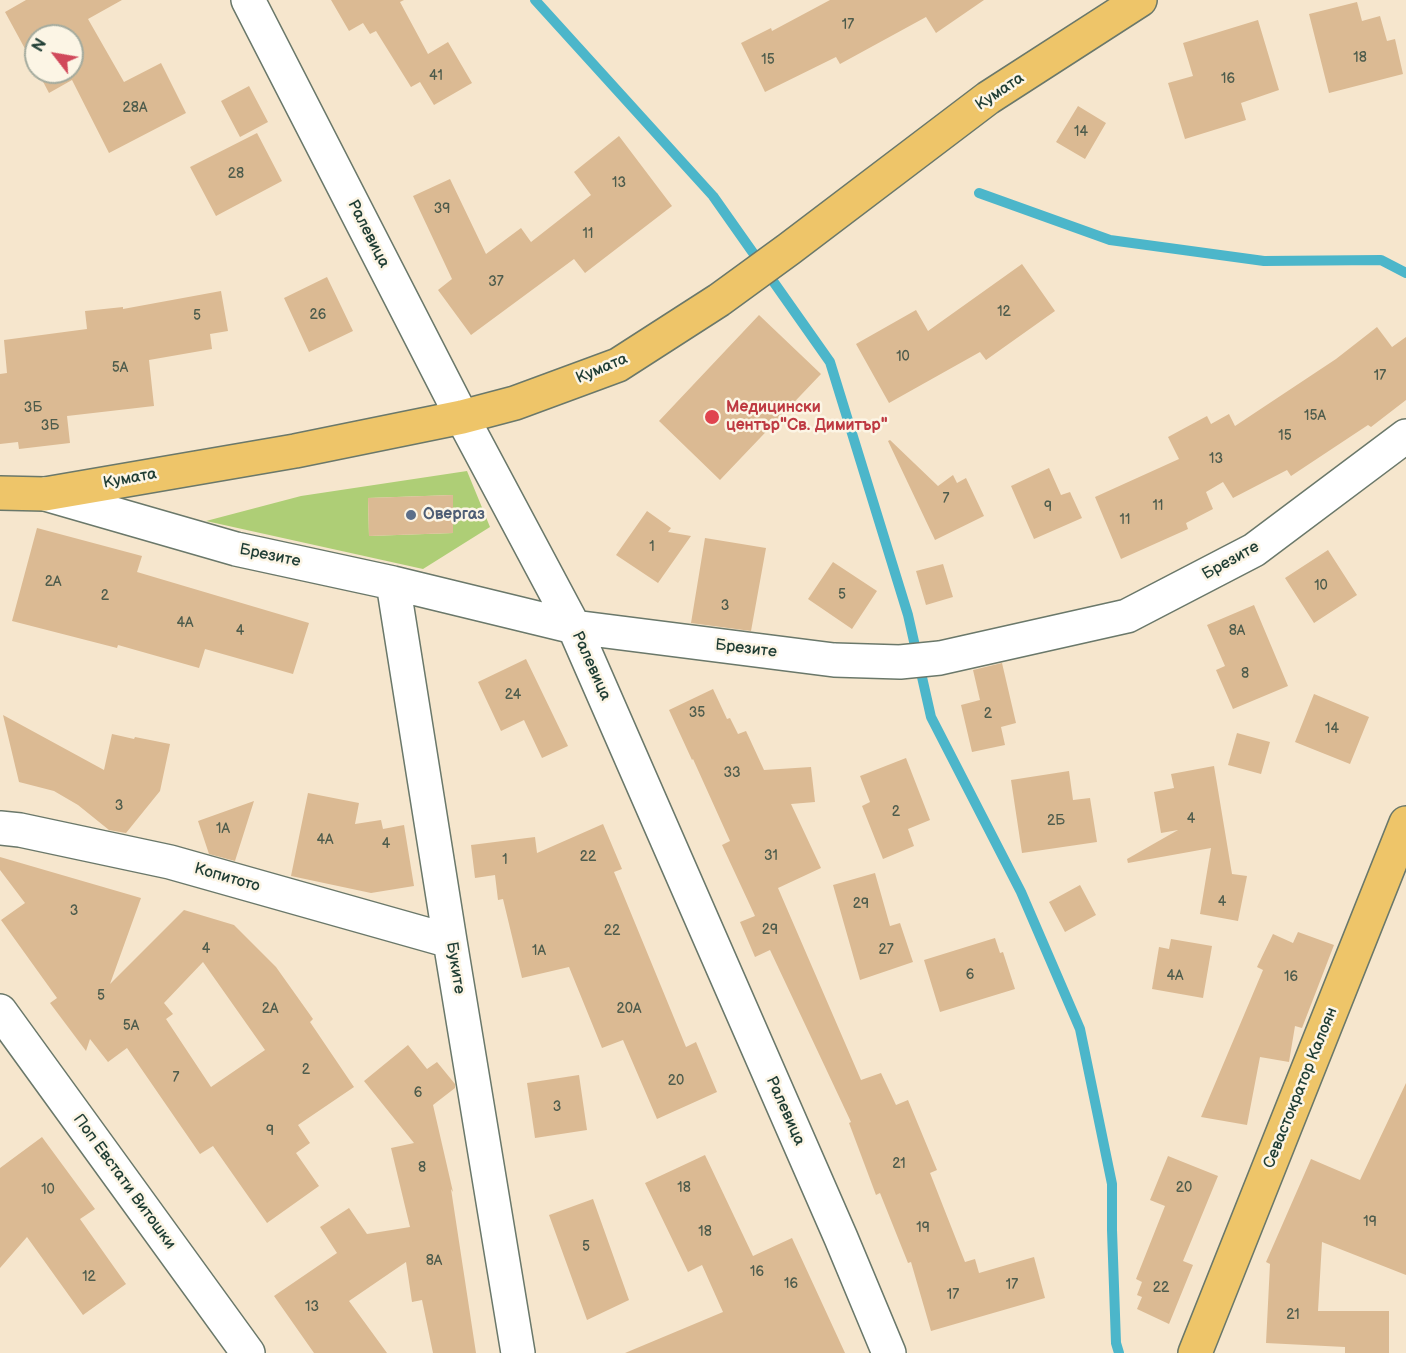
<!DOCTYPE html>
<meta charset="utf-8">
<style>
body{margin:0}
#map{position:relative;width:1406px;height:1353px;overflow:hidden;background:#f6e6cd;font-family:"Balsamiq Sans",sans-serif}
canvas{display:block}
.north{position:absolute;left:24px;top:24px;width:60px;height:60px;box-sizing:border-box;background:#fcf5e5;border:2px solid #a4ab9e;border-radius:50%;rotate:301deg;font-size:16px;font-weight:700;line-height:24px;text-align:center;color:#1f3d34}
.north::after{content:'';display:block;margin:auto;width:21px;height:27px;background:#d1495b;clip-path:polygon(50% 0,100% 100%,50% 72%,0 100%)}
</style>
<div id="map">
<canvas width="1406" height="1353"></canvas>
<div class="north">N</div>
</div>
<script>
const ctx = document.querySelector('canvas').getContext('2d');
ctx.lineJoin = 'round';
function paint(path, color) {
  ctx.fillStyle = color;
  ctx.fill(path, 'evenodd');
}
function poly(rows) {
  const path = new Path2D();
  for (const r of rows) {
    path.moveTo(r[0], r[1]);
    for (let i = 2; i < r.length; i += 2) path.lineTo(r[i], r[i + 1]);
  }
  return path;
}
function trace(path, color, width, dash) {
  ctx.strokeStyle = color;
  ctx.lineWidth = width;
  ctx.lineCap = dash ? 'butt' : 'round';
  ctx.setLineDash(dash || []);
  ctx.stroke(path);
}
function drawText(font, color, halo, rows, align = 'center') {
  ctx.font = font + ' "Balsamiq Sans",sans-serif';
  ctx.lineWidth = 5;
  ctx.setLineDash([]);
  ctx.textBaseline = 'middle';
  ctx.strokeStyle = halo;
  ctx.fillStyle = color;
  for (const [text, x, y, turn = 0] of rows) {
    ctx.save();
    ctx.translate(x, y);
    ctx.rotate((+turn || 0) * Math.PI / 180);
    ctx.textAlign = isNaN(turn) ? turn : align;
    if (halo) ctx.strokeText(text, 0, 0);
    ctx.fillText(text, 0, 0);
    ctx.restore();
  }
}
paint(poly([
 [467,471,490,527,423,569,206,521,301,496],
 [453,495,453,533,369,536,368,498]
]), '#aece76');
trace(poly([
 [535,0,713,196,830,362,908,615,931,717,1021,892,1080,1029,1112,1184,1112,1230,1116,1343,1119,1353],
 [979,193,1110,240,1264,261,1381,260,1406,273]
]), '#4cb6ca', 10);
paint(poly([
 [26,0,122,0,88,19,124,82,161,63,186,113,109,153,72,80,49,93,38,72,72,72,72,36,36,36,36,69,5,12],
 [331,0,404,0,400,2,428,54,448,42,472,83,434,105,420,82,411,87,376,31,370,34,363,23,349,31],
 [830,0,984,0,936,33,926,17,840,64,836,57,765,92,741,43,771,28,772,31],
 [1357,2,1362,21,1380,16,1387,41,1395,39,1403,74,1329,93,1309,14],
 [1258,20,1279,90,1241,103,1246,120,1185,139,1168,83,1193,76,1183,43],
 [249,86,268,122,240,137,221,101],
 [1078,106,1106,123,1085,159,1056,142],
 [257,133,282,181,216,216,190,167],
 [619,136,672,206,585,273,574,259,471,335,438,290,452,279,413,196,450,179,486,254,521,228,531,242,591,195,574,172],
 [1022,264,1055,311,986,360,980,352,889,403,856,344,916,310,928,331],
 [327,277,353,331,309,352,284,298],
 [221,291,228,331,210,334,212,349,149,360,154,406,67,416,70,443,19,449,18,442,0,444,0,374,7,373,4,340,87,329,85,311,123,307,123,309],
 [759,315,821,374,720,480,659,421],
 [1377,327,1392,347,1406,337,1406,400,1371,427,1368,425,1291,476,1287,470,1233,498,1223,482,1206,492,1213,509,1186,523,1188,529,1121,559,1095,497,1179,459,1168,437,1207,416,1211,424,1229,414,1235,426,1336,359],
 [890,440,938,486,953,475,957,483,966,478,984,516,935,540,888,441],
 [1049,468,1061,495,1070,492,1082,518,1034,539,1011,486],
 [453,495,453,533,369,536,368,498],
 [647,511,671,528,668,532,691,536,658,583,616,555],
 [37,528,142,556,137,572,309,623,293,674,205,649,199,668,118,645,117,648,12,621],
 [705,538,766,548,751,631,691,623],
 [1328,550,1357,595,1314,623,1285,578],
 [833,562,877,591,852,629,808,599],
 [943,564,953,597,926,605,916,571],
 [1254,605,1288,686,1233,709,1216,670,1225,666,1207,625],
 [526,659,568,746,542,758,524,720,501,731,478,682],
 [1002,663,1016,723,1001,727,1005,745,972,752,961,705,980,700,973,670],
 [713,689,727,719,730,718,738,734,746,731,764,770,811,767,815,802,791,804,821,868,778,888,861,1080,881,1073,896,1105,908,1100,937,1170,930,1173,965,1262,975,1259,979,1273,1034,1257,1045,1298,931,1331,911,1262,908,1263,880,1193,876,1195,849,1123,851,1122,770,950,755,957,740,922,755,916,722,845,730,841,693,759,692,760,669,710],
 [1314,694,1369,717,1350,764,1295,742],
 [3,715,104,770,112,734,134,739,135,737,170,744,160,791,126,833,109,830,78,805,54,791,19,782],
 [1237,733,1270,742,1261,774,1228,765],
 [906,758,930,820,908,829,914,846,883,859,862,806,870,802,860,776],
 [1214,766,1232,874,1247,876,1238,921,1200,914,1211,848,1128,863,1127,859,1178,830,1161,833,1154,792,1174,788,1171,774],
 [1069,771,1073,800,1090,798,1097,842,1022,853,1011,780],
 [308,793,359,803,355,824,381,820,383,829,404,825,414,886,371,893,291,876],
 [254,801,235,861,209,854,198,821],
 [603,824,622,869,614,872,686,1047,696,1042,717,1092,657,1119,623,1040,602,1048,569,967,522,978,503,899,498,900,495,875,475,878,471,845,535,837,537,853],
 [0,857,141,898,110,984,184,910,234,925,276,967,313,1019,310,1022,354,1087,298,1125,310,1143,296,1153,319,1186,267,1223,213,1146,200,1154,127,1048,108,1062,90,1039,86,1051,50,1003,57,998,1,920,25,903,0,870],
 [203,962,265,1050,211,1087,166,1019,173,1014,164,1003],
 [875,873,890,926,900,923,913,962,860,980,833,885],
 [1080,885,1096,915,1065,932,1049,902],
 [1298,932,1334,945,1302,1028,1295,1026,1289,1062,1260,1057,1247,1125,1201,1117,1263,970,1257,967,1273,934,1293,943],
 [995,938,1000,953,1003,952,1015,989,940,1012,924,960],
 [1171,939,1212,946,1203,998,1152,989,1159,947,1169,949],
 [408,1045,427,1069,437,1062,455,1084,455,1088,433,1105,453,1192,451,1189,476,1353,433,1353,422,1300,412,1302,406,1262,349,1301,387,1353,314,1353,274,1296,337,1253,320,1227,349,1208,367,1234,410,1227,391,1148,414,1143,364,1081],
 [579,1075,587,1130,535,1138,527,1083],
 [1406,1083,1406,1275,1322,1242,1318,1311,1389,1311,1389,1353,1345,1353,1345,1347,1266,1343,1270,1264,1266,1262,1311,1159,1360,1180],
 [42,1137,95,1209,80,1219,126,1284,83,1315,27,1237,0,1268,0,1168],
 [705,1155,753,1256,792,1238,845,1353,625,1353,723,1312,702,1265,688,1272,645,1183],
 [1168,1156,1218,1176,1183,1261,1193,1265,1169,1324,1137,1309,1142,1297,1137,1295,1142,1282,1136,1279,1165,1206,1150,1200],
 [593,1199,629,1300,587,1320,549,1215]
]), '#dbba93');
const minor = poly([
 [248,0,462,417,574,627,841,1238,889,1353],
 [45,494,236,549,393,583,574,627,834,660,900,662,940,658,1127,616,1254,550,1406,436],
 [393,583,450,941,518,1353],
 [0,828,20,830,170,862,450,941],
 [0,1011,248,1353]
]);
const major = poly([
 [0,493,45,494,295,451,462,417,515,403,618,365,719,300,789,249,988,98,1140,0],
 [1195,1353,1406,823]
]);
trace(minor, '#6a786a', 36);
trace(major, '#6a786a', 36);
trace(minor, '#fff', 33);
trace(major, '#eec569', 33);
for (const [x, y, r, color] of [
 [712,417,8,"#e0444e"],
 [411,515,6,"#5c6f8a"]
]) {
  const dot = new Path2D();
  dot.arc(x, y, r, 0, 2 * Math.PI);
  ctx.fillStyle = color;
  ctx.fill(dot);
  trace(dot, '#fcf5e5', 2);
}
drawText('14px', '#4e5c4c', null, [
 ["17",848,25],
 ["18",1360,58],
 ["15",768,60],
 ["41",436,76],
 ["16",1228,79],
 ["28А",135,108],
 ["14",1081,132],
 ["28",236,174],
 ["13",619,183],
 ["39",442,209],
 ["11",588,234],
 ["37",496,282],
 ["12",1004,312],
 ["26",318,315],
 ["5",197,316],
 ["10",903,357],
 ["5А",120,368],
 ["17",1380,376],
 ["3Б",33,408],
 ["15А",1315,416],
 ["3Б",50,426],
 ["15",1285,436],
 ["13",1216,459],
 ["7",946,499],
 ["11",1158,506],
 ["9",1048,507],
 ["11",1125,520],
 ["1",652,547],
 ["2А",53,582],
 ["10",1321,586],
 ["5",842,595],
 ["2",105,596],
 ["3",725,606],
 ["4А",185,623],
 ["4",240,631],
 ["8А",1237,631],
 ["8",1245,674],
 ["24",513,695],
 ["35",697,713],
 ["2",988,714],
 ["14",1332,729],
 ["33",732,773],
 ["3",119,806],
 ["2",896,812],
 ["4",1191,819],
 ["2Б",1056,821],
 ["1А",223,829],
 ["4А",325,840],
 ["4",386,844],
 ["31",771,856],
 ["22",588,857],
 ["1",505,860],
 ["4",1222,902],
 ["29",861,904],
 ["3",74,911],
 ["29",770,930],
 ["22",612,931],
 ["4",206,949],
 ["27",886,950],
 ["1А",539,951],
 ["6",970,975],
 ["4А",1175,976],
 ["16",1291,977],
 ["5",101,996],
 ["2А",270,1009],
 ["20А",629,1009],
 ["5А",131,1026],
 ["2",306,1070],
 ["7",176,1078],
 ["20",676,1081],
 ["6",418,1093],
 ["3",557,1107],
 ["9",270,1131],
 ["21",899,1164],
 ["8",422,1168],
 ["18",684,1188],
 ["20",1184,1188],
 ["10",48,1190],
 ["19",1370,1222],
 ["19",923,1228],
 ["18",705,1232],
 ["5",586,1247],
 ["8А",434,1261],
 ["16",757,1272],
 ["12",89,1277],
 ["16",791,1284],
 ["17",1012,1285],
 ["22",1161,1288],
 ["17",953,1295],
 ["13",312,1307],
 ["21",1293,1315]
]);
drawText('16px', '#1f3d34', '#fcf5e5', [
 ["Кумата",1000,92,-34],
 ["Ралевица",368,234,63],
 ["Кумата",602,369,-23],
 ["Кумата",130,479,-10],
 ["Брезите",270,556,12],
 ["Брезите",1231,561,-29],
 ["Брезите",746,649,7],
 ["Ралевица",591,666,66],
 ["Копитото",227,878,16],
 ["Буките",455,968,81],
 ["Севастократор Калоян",1301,1088,-68],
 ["Ралевица",785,1111,66],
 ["Поп Евстати Витошки",124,1182,54]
]);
drawText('bold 16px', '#be3a42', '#fcf5e5', [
 ["Медицински",726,408],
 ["център\"Св. Димитър\"",726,426]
], 'left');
drawText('bold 16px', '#4e5e75', '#fcf5e5', [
 ["Овергаз",423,515]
], 'left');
</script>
